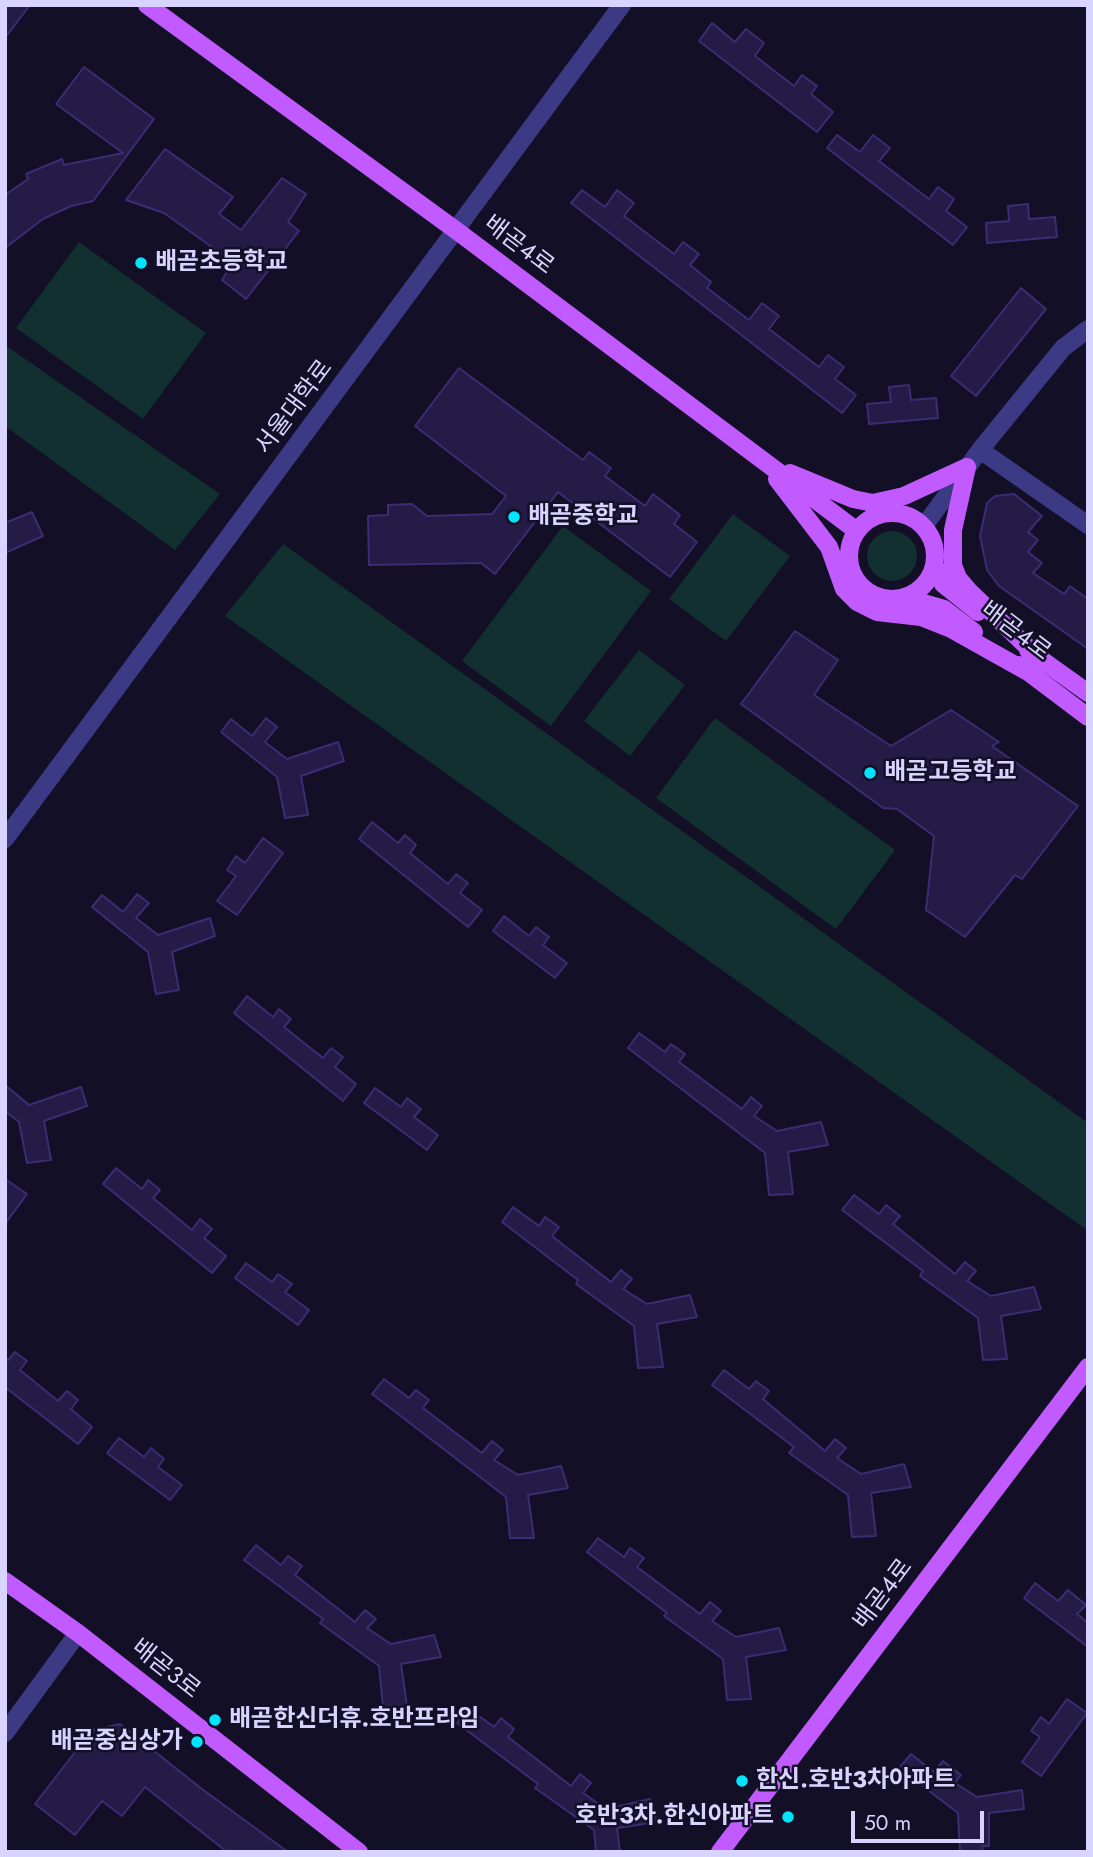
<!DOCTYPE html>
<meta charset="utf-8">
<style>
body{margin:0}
#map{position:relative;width:1093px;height:1857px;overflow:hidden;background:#130f26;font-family:Jost,sans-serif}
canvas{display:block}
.frame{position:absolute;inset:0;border:7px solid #d9d4ff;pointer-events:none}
.scale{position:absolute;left:851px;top:1811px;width:133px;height:32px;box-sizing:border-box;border:4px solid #d9d4ff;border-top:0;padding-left:9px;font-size:21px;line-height:24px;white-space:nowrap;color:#d9d4ff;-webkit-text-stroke:5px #130f26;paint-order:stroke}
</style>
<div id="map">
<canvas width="1093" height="1857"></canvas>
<div class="frame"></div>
<div class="scale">50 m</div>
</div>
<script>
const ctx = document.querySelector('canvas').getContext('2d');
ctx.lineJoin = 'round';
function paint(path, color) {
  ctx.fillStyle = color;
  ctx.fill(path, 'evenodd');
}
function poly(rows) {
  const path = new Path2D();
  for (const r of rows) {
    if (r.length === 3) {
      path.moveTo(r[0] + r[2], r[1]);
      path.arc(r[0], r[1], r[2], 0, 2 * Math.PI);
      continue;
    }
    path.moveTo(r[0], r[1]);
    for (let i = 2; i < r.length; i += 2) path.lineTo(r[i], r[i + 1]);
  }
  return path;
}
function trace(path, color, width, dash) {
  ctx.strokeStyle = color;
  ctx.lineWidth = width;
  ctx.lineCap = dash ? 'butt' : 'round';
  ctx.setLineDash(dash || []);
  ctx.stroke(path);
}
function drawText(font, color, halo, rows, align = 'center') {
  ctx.font = font + ' Jost,"Noto Sans KR",sans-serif';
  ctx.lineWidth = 5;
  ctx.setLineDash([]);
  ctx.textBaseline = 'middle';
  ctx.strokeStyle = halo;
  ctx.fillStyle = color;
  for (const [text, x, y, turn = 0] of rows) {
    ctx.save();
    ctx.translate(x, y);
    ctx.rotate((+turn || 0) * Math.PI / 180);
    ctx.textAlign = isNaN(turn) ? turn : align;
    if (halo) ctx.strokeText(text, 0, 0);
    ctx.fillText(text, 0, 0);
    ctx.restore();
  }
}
paint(poly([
 [79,242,206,333,143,419,16,328],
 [5,345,220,494,175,550,5,426],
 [733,514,790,556,726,641,669,599],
 [563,526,651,591,551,726,462,661],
 [892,556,25],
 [283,544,1088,1123,1088,1231,225,616],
 [639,650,685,685,630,756,584,721],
 [715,718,895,850,836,929,656,798]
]), '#12302f');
const building = poly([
 [5,5,30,5,5,38,5,5],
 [712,23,735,42,746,29,764,43,755,56,794,86,802,75,817,86,811,94,833,112,817,132,699,41,712,23],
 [84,67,154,119,93,201,71,206,43,219,5,248,5,195,28,179,26,174,62,159,64,165,123,153,56,104,84,67],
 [837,135,860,152,873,135,890,148,879,161,929,199,938,187,954,199,946,211,967,227,953,245,827,148,837,135],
 [165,149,233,197,219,214,241,230,282,178,306,194,288,222,299,231,246,299,222,280,233,262,164,213,126,200,165,149],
 [582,190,605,207,617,190,634,203,624,216,674,254,683,242,699,254,690,265,711,282,707,288,749,320,762,303,779,316,769,329,819,367,828,355,844,367,835,379,856,395,842,413,571,203,582,190],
 [1028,204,1029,219,1055,217,1057,237,987,243,986,223,1009,221,1008,206,1028,204],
 [1021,288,1046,309,976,396,951,376,1021,288],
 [459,368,583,460,589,452,611,468,605,476,645,506,653,494,680,515,674,524,697,542,670,577,558,492,495,574,481,563,369,565,368,516,388,515,388,505,412,504,427,516,492,514,506,496,415,426,459,368],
 [909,385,911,400,936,398,938,418,869,424,867,404,891,402,889,387,909,385],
 [1014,494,1042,516,1028,532,1038,540,1028,552,1042,563,1033,573,1064,594,1070,586,1088,599,1088,649,999,586,987,570,980,536,987,503,995,496,1014,494],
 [32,512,43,536,5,553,5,523,32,512],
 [795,631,838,660,814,695,891,746,951,710,999,742,992,746,1078,806,1022,879,1015,875,965,937,926,910,934,836,897,809,883,808,741,704,795,631],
 [266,718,277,727,265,742,287,759,338,742,344,761,301,776,308,815,285,818,277,777,221,732,231,719,252,736,266,718],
 [372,822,398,843,405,835,416,845,410,853,448,884,456,874,468,883,460,893,482,910,468,927,359,839,372,822],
 [263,838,283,853,237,915,217,901,236,876,227,870,236,856,245,863,263,838],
 [137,894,149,903,136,918,158,935,210,918,215,936,172,952,179,990,156,994,148,952,92,907,102,895,123,912,137,894],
 [504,916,529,936,536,927,549,937,543,945,567,963,555,978,493,931,504,916],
 [247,996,273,1017,279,1009,291,1019,284,1027,323,1058,331,1048,343,1057,335,1067,356,1084,343,1101,234,1013,247,996],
 [639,1033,665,1052,671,1044,685,1054,679,1062,742,1109,751,1097,762,1106,754,1116,777,1131,821,1122,828,1145,788,1152,793,1194,769,1195,765,1153,628,1048,639,1033],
 [5,1085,29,1105,81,1087,87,1106,44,1121,51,1160,27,1163,19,1122,5,1111,5,1085],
 [375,1088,401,1107,407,1098,421,1109,414,1117,438,1135,427,1150,364,1103,375,1088],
 [116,1168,142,1189,148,1180,160,1190,153,1198,192,1230,200,1219,212,1229,204,1238,226,1256,212,1273,103,1184,116,1168],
 [5,1179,27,1194,5,1224,5,1179],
 [854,1195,879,1214,886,1205,900,1216,893,1224,955,1274,965,1262,976,1271,967,1281,991,1296,1034,1287,1041,1309,1001,1316,1007,1359,983,1360,978,1318,920,1276,923,1271,842,1210,854,1195],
 [513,1207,539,1226,545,1217,559,1227,552,1236,611,1282,621,1270,632,1279,623,1289,647,1304,690,1295,697,1317,657,1324,663,1367,638,1368,634,1326,576,1284,578,1280,502,1222,513,1207],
 [246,1263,272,1282,278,1274,292,1284,285,1292,309,1310,298,1325,235,1278,246,1263],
 [15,1352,27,1361,20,1370,58,1401,67,1391,78,1400,71,1409,92,1427,78,1444,5,1387,5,1358,8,1360,15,1352],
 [724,1370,749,1389,756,1381,769,1391,763,1399,825,1451,835,1439,846,1448,837,1458,861,1474,904,1464,911,1487,871,1493,876,1536,852,1537,848,1495,789,1453,794,1447,712,1385,724,1370],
 [384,1379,409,1398,416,1390,429,1400,423,1408,482,1453,492,1441,503,1450,494,1460,518,1475,561,1466,568,1488,528,1495,534,1538,510,1538,506,1497,372,1394,384,1379],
 [119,1438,144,1457,151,1448,164,1459,158,1467,182,1485,170,1500,107,1453,119,1438],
 [598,1538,624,1557,630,1548,644,1558,637,1567,700,1614,710,1602,721,1611,712,1621,736,1637,779,1628,786,1650,746,1657,751,1699,727,1700,723,1659,664,1616,667,1613,587,1552,598,1538],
 [256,1545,281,1565,288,1556,302,1566,295,1575,355,1622,365,1610,376,1619,367,1628,391,1644,434,1635,441,1657,401,1664,407,1706,383,1707,379,1666,320,1623,323,1619,244,1560,256,1545],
 [1035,1583,1058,1601,1068,1590,1086,1605,1077,1614,1088,1623,1088,1647,1024,1598,1035,1583],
 [1067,1699,1087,1713,1041,1776,1022,1762,1040,1737,1031,1731,1041,1717,1049,1724,1067,1699],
 [468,1708,494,1727,501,1718,514,1729,508,1737,571,1786,580,1774,591,1783,583,1793,606,1809,650,1799,657,1822,617,1828,620,1852,596,1852,594,1830,535,1788,538,1784,457,1723,468,1708],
 [120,1724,202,1789,288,1852,227,1852,145,1787,122,1816,102,1801,75,1835,35,1804,92,1730,120,1724],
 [911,1754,934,1772,943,1761,961,1775,955,1783,977,1797,1022,1790,1024,1809,989,1813,989,1846,982,1846,983,1852,960,1852,958,1813,899,1768,911,1754]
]);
paint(building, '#241b47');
trace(building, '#3b2d73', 2);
trace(poly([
 [980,450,1088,525],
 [924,526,980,450,1063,348,1088,329],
 [5,839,622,5],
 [5,1733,78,1633]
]), '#3d3a85', 18);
trace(poly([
 [147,5,457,231,857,531],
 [967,467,953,530,953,565,958,578,970,592,1038,657],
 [790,473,853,499,873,503,904,496,967,467],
 [777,479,829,547,844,589,857,602,877,612,921,617,951,629,1026,671],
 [892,556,43],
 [935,566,943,584,978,612],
 [906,598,944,609,974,632],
 [1028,650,1088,693],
 [1019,665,1088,717],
 [5,1581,78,1633,359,1852],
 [720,1852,1088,1367]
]), '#c25bff', 18);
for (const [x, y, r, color] of [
 [141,263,7,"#00e5ff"],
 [514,517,7,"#00e5ff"],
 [870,773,7,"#00e5ff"],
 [215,1720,7,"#00e5ff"],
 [197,1742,7,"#00e5ff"],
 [742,1781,7,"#00e5ff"],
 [788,1817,7,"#00e5ff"]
]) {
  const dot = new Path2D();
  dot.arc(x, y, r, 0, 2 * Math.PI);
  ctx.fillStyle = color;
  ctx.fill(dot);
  trace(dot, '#130f26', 2.5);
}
drawText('24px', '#d9d4ff', '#130f26', [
 ["배곧4로",518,246,37],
 ["서울대학로",295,408,-53],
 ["배곧4로",1015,632,37],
 ["배곧4로",884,1595,-53],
 ["배곧3로",165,1670,38]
]);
drawText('bold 24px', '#d9d4ff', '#130f26', [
 ["배곧초등학교",155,263],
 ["배곧중학교",528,517],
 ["배곧고등학교",884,773],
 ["배곧한신더휴.호반프라임",229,1720],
 ["배곧중심상가",183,1742,"right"],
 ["한신.호반3차아파트",756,1781],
 ["호반3차.한신아파트",774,1817,"right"]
], 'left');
</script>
